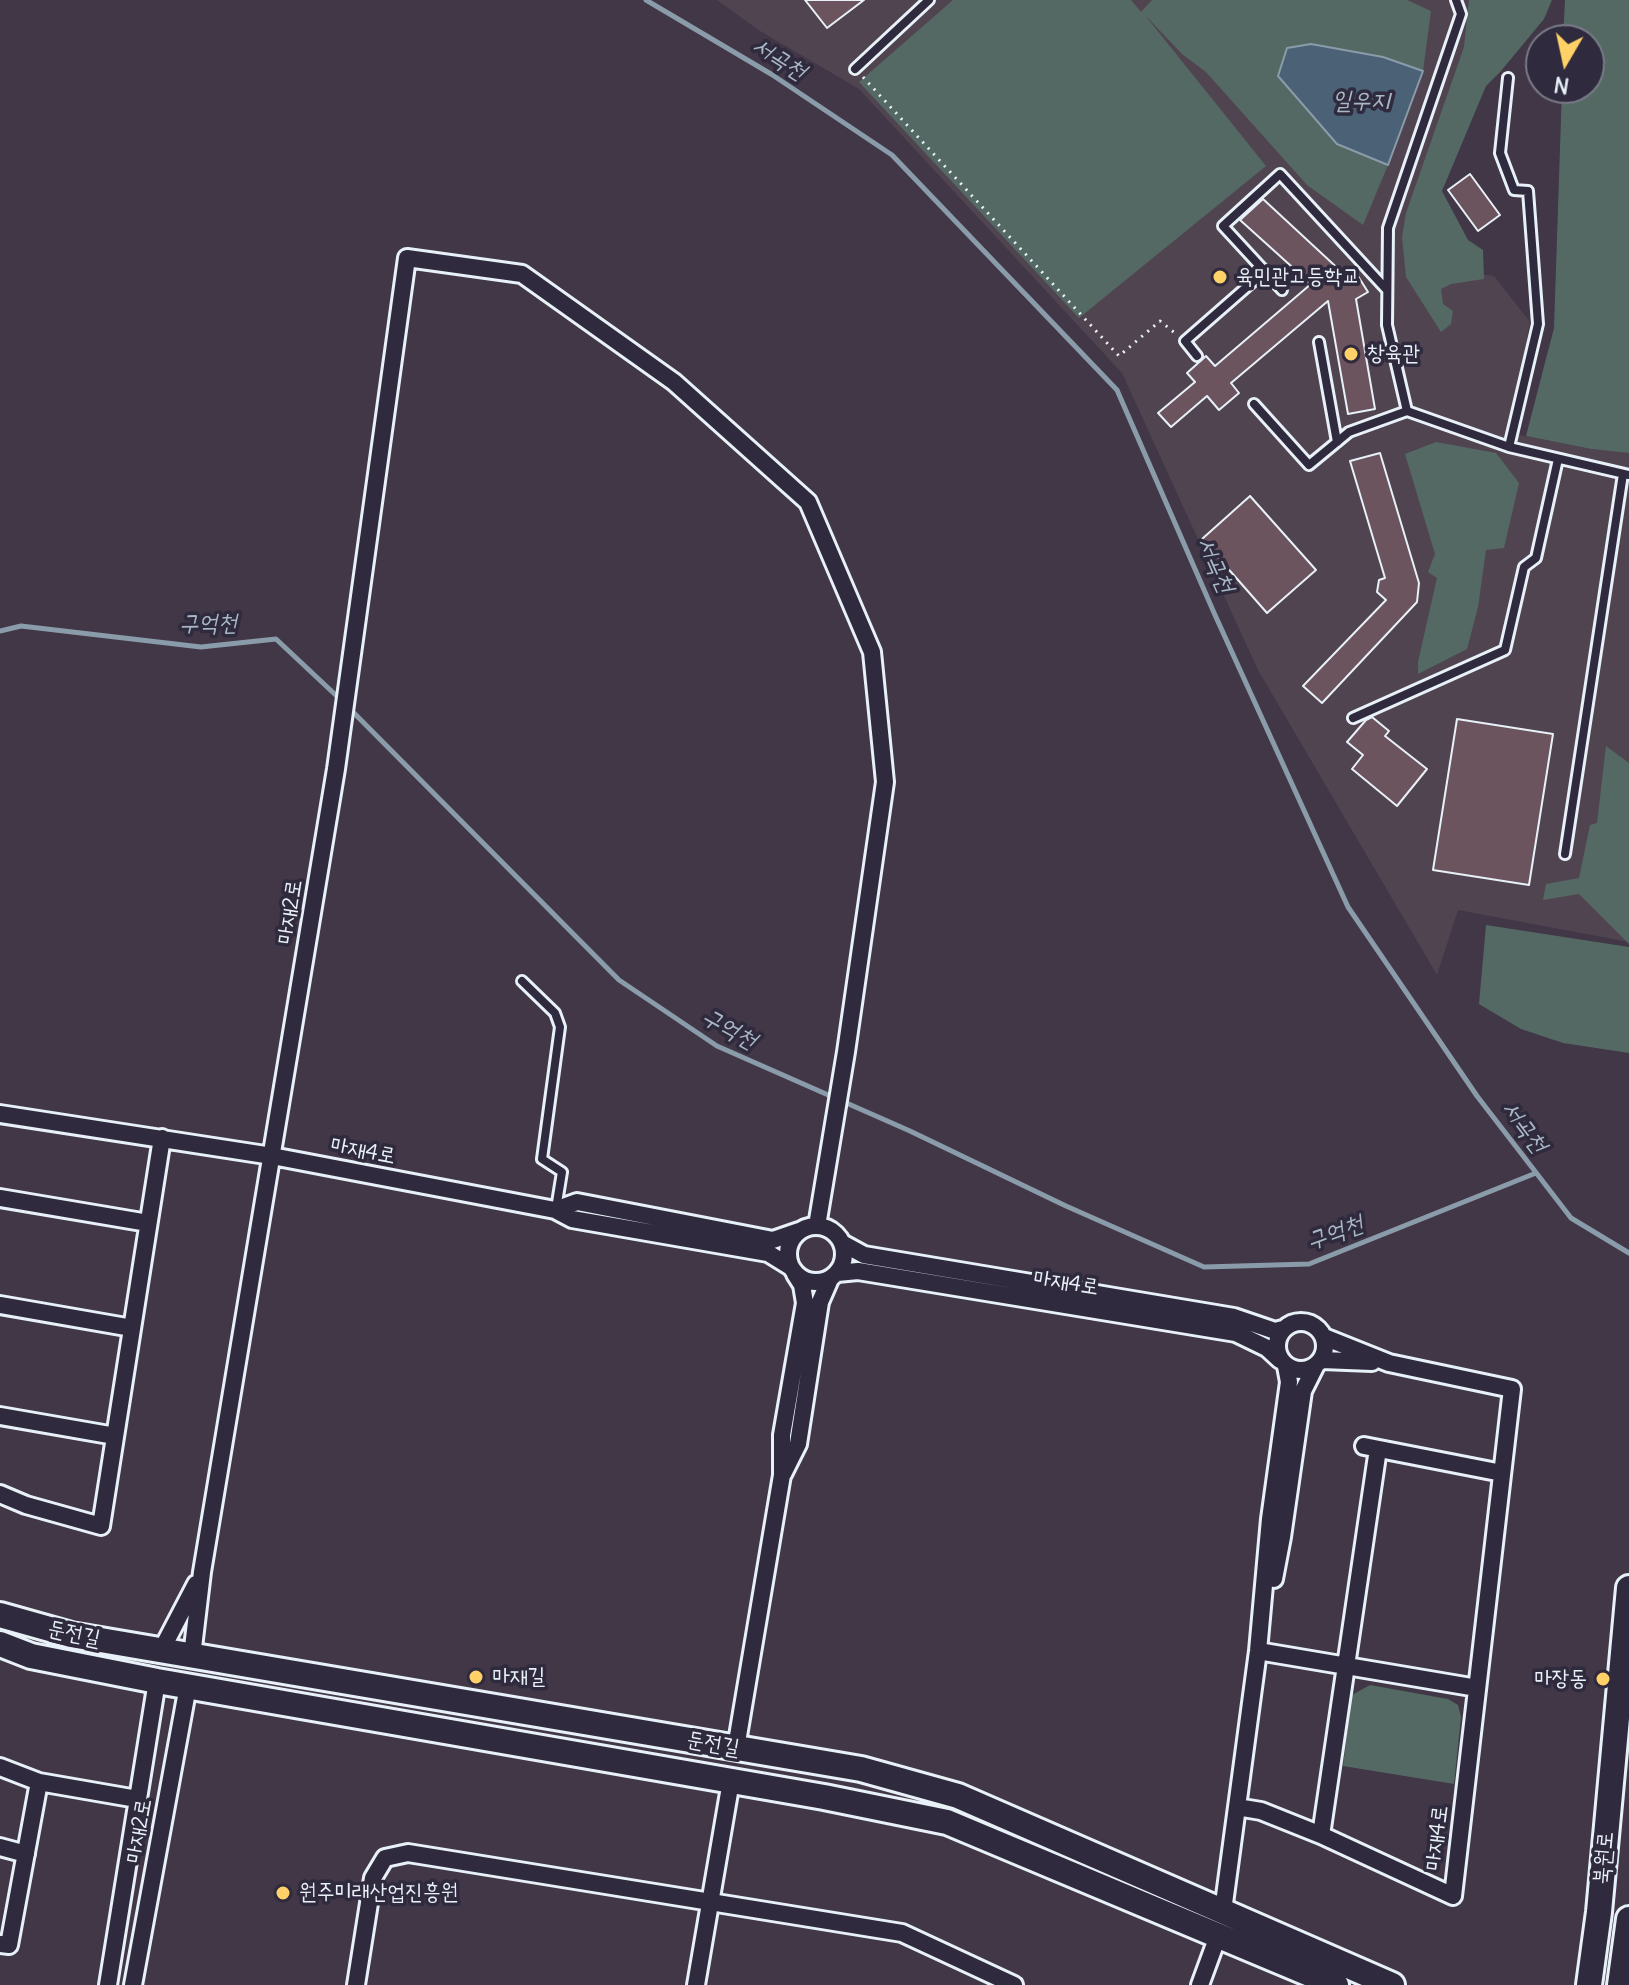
<!DOCTYPE html>
<meta charset="utf-8">
<style>
body{margin:0}
#map{position:relative;width:1629px;height:1985px;overflow:hidden;background:#413747;font-family:Delius,sans-serif}
canvas{display:block}
.north{position:absolute;left:1525px;top:24px;width:80px;height:80px;box-sizing:border-box;background:#2f2a3d;border:2px solid #797a88;border-radius:50%;rotate:189deg;font-size:22px;font-weight:700;line-height:32px;text-align:center;color:#e8f1f8}
.north::after{content:'';display:block;margin:auto;width:28px;height:36px;background:#ffd166;clip-path:polygon(50% 0,100% 100%,50% 72%,0 100%)}
</style>
<div id="map">
<canvas width="1629" height="1985"></canvas>
<div class="north">N</div>
</div>
<script>
const ctx = document.querySelector('canvas').getContext('2d');
ctx.lineJoin = 'round';
function paint(path, color) {
  ctx.fillStyle = color;
  ctx.fill(path, 'evenodd');
}
function poly(rows) {
  const path = new Path2D();
  for (const r of rows) {
    if (r.length === 3) {
      path.moveTo(r[0] + r[2], r[1]);
      path.arc(r[0], r[1], r[2], 0, 2 * Math.PI);
      continue;
    }
    path.moveTo(r[0], r[1]);
    for (let i = 2; i < r.length; i += 2) path.lineTo(r[i], r[i + 1]);
  }
  return path;
}
function trace(path, color, width, dash) {
  ctx.strokeStyle = color;
  ctx.lineWidth = width;
  ctx.lineCap = dash ? 'butt' : 'round';
  ctx.setLineDash(dash || []);
  ctx.stroke(path);
}
function drawText(font, color, halo, rows, align = 'center') {
  ctx.font = font + ' Delius,"Poor Story",sans-serif';
  ctx.lineWidth = 7;
  ctx.setLineDash([]);
  ctx.textBaseline = 'middle';
  ctx.strokeStyle = halo;
  ctx.fillStyle = color;
  for (const [text, x, y, turn = 0] of rows) {
    ctx.save();
    ctx.translate(x, y);
    ctx.rotate((+turn || 0) * Math.PI / 180);
    ctx.textAlign = isNaN(turn) ? turn : align;
    if (halo) ctx.strokeText(text, 0, 0);
    ctx.fillText(text, 0, 0);
    ctx.restore();
  }
}
paint(poly([
 [717,0,1498,0,1425,208,1445,270,1494,276,1530,322,1509,433,1591,449,1629,453,1629,942,1458,910,1437,975,1258,670,1122,373,859,89,760,31]
]), '#514451');
paint(poly([
 [953,0,1131,0,1141,12,1152,0,1407,0,1431,11,1423,71,1383,57,1311,44,1287,49,1279,76,1337,143,1388,165,1363,225,1307,185,1206,72,1182,54,1144,14,1266,166,1079,318,859,82],
 [1469,0,1552,0,1544,19,1501,71,1486,86,1442,191,1468,240,1483,250,1484,279,1451,284,1441,289,1443,304,1453,311,1451,324,1441,332,1406,277,1402,237,1406,213,1464,47],
 [1565,0,1629,0,1629,453,1591,449,1526,436,1554,328,1562,88,1589,88,1589,40,1563,40],
 [1436,442,1496,453,1519,483,1504,548,1486,550,1478,607,1467,649,1418,674,1418,662,1437,578,1428,572,1435,554,1405,454],
 [1606,746,1629,763,1629,944,1579,894,1543,900,1546,884,1579,878,1590,825,1597,823],
 [1486,925,1629,947,1629,1053,1563,1043,1521,1029,1479,1004],
 [1370,1685,1448,1699,1458,1705,1461,1717,1454,1784,1343,1766,1352,1695]
]), '#546963');
const water = poly([
 [1311,44,1383,57,1423,71,1388,165,1337,144,1278,76,1287,48,1311,44]
]);
paint(water, '#4b6276');
trace(water, '#8a9baa', 2);
trace(poly([
 [646,0,771,74,892,155,1117,390,1215,615,1348,907,1477,1096,1571,1218,1629,1253],
 [0,631,21,626,201,647,276,639,341,700],
 [348,707,619,980,717,1046,910,1131,1066,1206,1204,1267,1309,1264,1536,1173]
]), '#8a9baa', 5);
const building = poly([
 [805,0,864,0,827,28,805,0],
 [1470,174,1500,215,1478,231,1448,190,1470,174],
 [1263,199,1346,276,1356,273,1368,292,1356,299,1375,409,1348,414,1328,301,1231,383,1239,393,1219,410,1207,396,1171,427,1158,413,1195,382,1187,373,1206,356,1215,366,1311,284,1240,220,1263,199],
 [1380,453,1419,583,1417,602,1322,703,1303,686,1386,600,1377,592,1379,580,1385,578,1350,461,1380,453],
 [1250,496,1316,570,1267,613,1202,539,1250,496],
 [1372,717,1389,731,1385,736,1427,769,1397,806,1352,769,1363,755,1347,742,1366,720,1372,717],
 [1457,719,1553,734,1529,885,1433,870,1457,719]
]);
paint(building, '#6c545f');
trace(building, '#e8f1f8', 2);
const lane = poly([
 [1456,0,1461,14,1388,228,1387,325,1407,411,1509,447,1629,475],
 [855,69,929,0],
 [1508,78,1500,153,1514,190,1528,191,1538,324,1509,447],
 [1282,290,1223,226,1280,174,1387,290],
 [1319,342,1337,442],
 [1197,356,1185,341,1265,271],
 [1254,404,1309,465,1349,432,1407,411],
 [1353,718,1505,650,1524,567,1536,558,1558,459],
 [1565,854,1623,474],
 [522,981,555,1013,560,1027,542,1159,562,1172,556,1209]
]);
const street = poly([
 [0,1114,272,1156,555,1210,572,1219,768,1253,789,1266],
 [0,1198,148,1223],
 [555,1210,577,1202,773,1240,799,1231],
 [816,1254,28],
 [842,1243,864,1255,1234,1317,1275,1331,1283,1329],
 [837,1273,858,1271,1236,1333,1267,1348,1280,1360],
 [0,1305,132,1328],
 [1301,1346,24],
 [1322,1360,1372,1362],
 [0,1416,115,1436],
 [1364,1446,1502,1473],
 [783,1474,798,1444,820,1302,830,1279],
 [0,1494,26,1505,101,1526,162,1138],
 [1274,1579,1282,1537,1303,1391,1316,1365],
 [161,1651,196,1584],
 [1258,1651,1477,1688],
 [192,1656,202,1572,336,769,407,258,522,274,674,382,808,502,872,652,885,782,846,1052,817,1226],
 [736,1748,782,1475,782,1435,805,1303,802,1285,795,1274],
 [0,1767,39,1782,137,1799],
 [1237,1807,1261,1811,1321,1835,1453,1896,1512,1389,1389,1363,1324,1337],
 [1321,1835,1378,1449],
 [0,1847,26,1854],
 [1223,1911,1258,1651,1270,1519,1289,1382,1286,1366],
 [0,1944,9,1945,39,1782],
 [108,1985,157,1681],
 [133,1985,188,1686],
 [356,1985,373,1878,385,1858,408,1853,902,1933,1014,1985],
 [696,1985,731,1781],
 [1200,1985,1218,1936]
]);
const secondary = poly([
 [0,1615,71,1635,861,1769,958,1796,1392,1985],
 [0,1644,31,1656,157,1681,824,1797,947,1822,1336,1985],
 [1589,1985,1599,1912,1629,1588],
 [1620,1985,1629,1919]
]);
trace(lane, '#e8f1f8', 14);
trace(street, '#e8f1f8', 22);
trace(secondary, '#e8f1f8', 30);
trace(poly([
 [863,77,1119,356,1160,321,1176,334]
]), '#e8f1f8', 3, [2, 6]);
trace(lane, '#2f2a3d', 8);
trace(street, '#2f2a3d', 16);
trace(secondary, '#2f2a3d', 24);
for (const [x, y, r, color] of [
 [1220,277,8,"#ffd166"],
 [1351,354,8,"#ffd166"],
 [476,1677,8,"#ffd166"],
 [1603,1679,8,"#ffd166"],
 [283,1893,8,"#ffd166"]
]) {
  const dot = new Path2D();
  dot.arc(x, y, r, 0, 2 * Math.PI);
  ctx.fillStyle = color;
  ctx.fill(dot);
  trace(dot, '#2f2a3d', 3);
}
drawText('22px', '#e8f1f8', '#2f2a3d', [
 ["육민관고등학교",1236,277],
 ["창육관",1367,354],
 ["마재길",492,1677],
 ["마장동",1587,1679,"right"],
 ["원주미래산업진흥원",299,1893]
], 'left');
drawText('22px', '#e8f1f8', '#2f2a3d', [
 ["마재2로",290,912,-81],
 ["마재4로",363,1151,11],
 ["마재4로",1066,1283,9],
 ["둔전길",74,1634,12],
 ["둔전길",713,1744,10],
 ["마재2로",139,1831,-80],
 ["마재4로",1437,1838,-83],
 ["북원로",1604,1858,-85]
]);
drawText('italic 24px', '#a9b8c4', '#2f2a3d', [
 ["서곡천",779,59,32],
 ["일우지",1361,101],
 ["서곡천",1215,565,66],
 ["구억천",208,624,-1],
 ["구억천",729,1029,29],
 ["서곡천",1524,1127,53],
 ["구억천",1335,1233,-20]
]);
</script>
